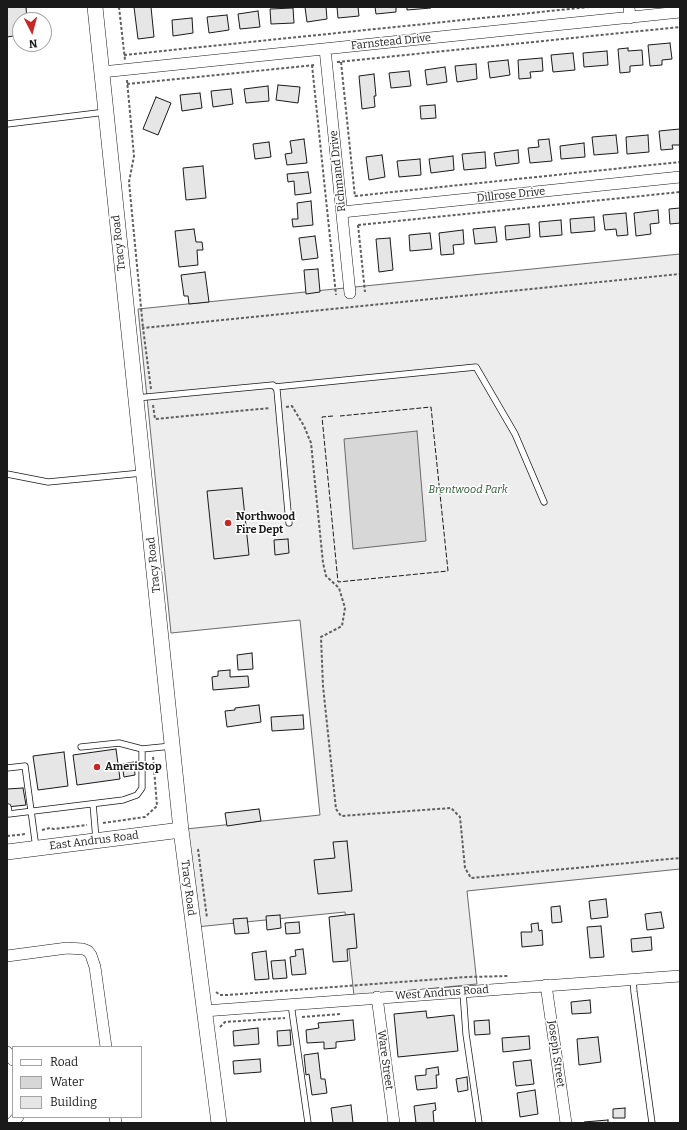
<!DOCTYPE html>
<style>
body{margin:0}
#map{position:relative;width:687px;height:1130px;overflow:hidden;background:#fff;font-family:Bitter,serif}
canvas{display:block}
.frame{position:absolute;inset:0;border:8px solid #1a1a1a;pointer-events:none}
.legend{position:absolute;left:12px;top:1046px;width:130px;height:72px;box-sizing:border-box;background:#fff;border:1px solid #a3a3a3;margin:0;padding:5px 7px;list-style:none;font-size:12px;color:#1a1a1a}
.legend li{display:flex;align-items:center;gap:8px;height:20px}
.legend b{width:20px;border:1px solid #a3a3a3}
.north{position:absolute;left:12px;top:12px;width:40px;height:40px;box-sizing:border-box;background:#fff;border:1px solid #a3a3a3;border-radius:50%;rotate:174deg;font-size:11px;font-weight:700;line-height:16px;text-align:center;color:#1a1a1a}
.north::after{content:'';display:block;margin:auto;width:14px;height:18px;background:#c62828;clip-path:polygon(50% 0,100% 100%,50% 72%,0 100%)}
</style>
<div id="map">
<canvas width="687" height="1130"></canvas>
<div class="frame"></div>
<ul class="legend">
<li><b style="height:5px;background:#fff"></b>Road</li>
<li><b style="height:11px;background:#d7d7d7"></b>Water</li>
<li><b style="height:11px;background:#e6e6e6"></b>Building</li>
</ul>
<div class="north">N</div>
</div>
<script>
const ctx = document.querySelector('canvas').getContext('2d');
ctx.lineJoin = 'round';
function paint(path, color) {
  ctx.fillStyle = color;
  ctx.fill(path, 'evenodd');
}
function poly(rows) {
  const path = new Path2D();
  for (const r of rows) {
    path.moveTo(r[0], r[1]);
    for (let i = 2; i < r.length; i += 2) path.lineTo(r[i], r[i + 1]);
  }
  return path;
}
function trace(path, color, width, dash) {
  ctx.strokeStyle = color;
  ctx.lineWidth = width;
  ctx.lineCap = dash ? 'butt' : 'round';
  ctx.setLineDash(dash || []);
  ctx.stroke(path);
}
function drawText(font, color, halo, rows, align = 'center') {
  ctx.font = font + ' Bitter,serif';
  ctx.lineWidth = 3;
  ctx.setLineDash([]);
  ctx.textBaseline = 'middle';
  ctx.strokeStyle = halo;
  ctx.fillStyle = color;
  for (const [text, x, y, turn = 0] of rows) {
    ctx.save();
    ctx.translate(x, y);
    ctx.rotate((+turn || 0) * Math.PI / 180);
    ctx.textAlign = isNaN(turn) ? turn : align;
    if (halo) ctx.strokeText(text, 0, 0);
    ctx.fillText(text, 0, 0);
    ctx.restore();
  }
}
const built = poly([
 [680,254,680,869,467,891,477,984,354,996,345,912,196,927,186,829,320,815,300,620,171,633,138,309,680,254]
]);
paint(built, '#ededed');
trace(built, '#6a6a6a', 1);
const water = poly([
 [417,431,426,541,353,549,344,439,417,431]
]);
paint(water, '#d7d7d7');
trace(water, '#6a6a6a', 1);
const building = poly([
 [7,7,26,7,27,20,20,20,20,35,7,37,7,7],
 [134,7,151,7,154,37,138,39,134,7],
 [305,7,326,7,327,19,307,22,305,7],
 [337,7,358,7,359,16,338,18,337,7],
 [375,7,396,7,396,12,376,14,375,7],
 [407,7,431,7,431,8,407,10,407,7],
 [293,8,294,23,271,24,270,9,293,8],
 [258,11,260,27,240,29,238,14,258,11],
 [227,15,229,30,209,33,207,17,227,15],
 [192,18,193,33,173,36,172,20,192,18],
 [670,43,672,59,662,60,662,65,650,66,648,45,670,43],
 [628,48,628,51,642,50,643,65,630,66,630,72,620,73,618,49,628,48],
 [607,51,608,65,584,67,583,53,607,51],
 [573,53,575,70,553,72,551,55,573,53],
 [542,58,543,71,530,72,531,78,519,79,518,60,542,58],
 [508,60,510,75,490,78,488,62,508,60],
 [476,64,477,79,457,82,455,66,476,64],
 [445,67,447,82,427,85,425,70,445,67],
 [409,71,411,86,391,88,389,73,409,71],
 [374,74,376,96,374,96,375,107,362,109,359,76,374,74],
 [278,85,300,87,298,103,276,100,278,85],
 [268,86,269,101,246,103,244,89,268,86],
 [231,89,233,104,213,107,211,91,231,89],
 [200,93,202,108,182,111,180,95,200,93],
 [156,97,171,103,158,135,143,129,156,97],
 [435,105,436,118,421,119,420,106,435,105],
 [680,129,680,145,672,145,673,149,661,150,659,131,680,129],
 [616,135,618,153,594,155,592,137,616,135],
 [648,135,649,152,627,154,626,137,648,135],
 [304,139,307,163,287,165,285,154,292,153,290,141,304,139],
 [549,139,552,161,530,163,528,148,539,147,538,140,549,139],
 [269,142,271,157,255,159,253,144,269,142],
 [584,143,585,157,561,159,560,146,584,143],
 [518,150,519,163,496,166,494,153,518,150],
 [485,152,486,168,464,170,462,154,485,152],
 [382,155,385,177,369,180,366,157,382,155],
 [453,156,454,170,431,173,429,159,453,156],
 [420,159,421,175,399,177,397,161,420,159],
 [203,166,206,198,186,200,183,168,203,166],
 [308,172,311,193,295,195,294,181,288,182,287,174,308,172],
 [311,201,313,225,293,227,292,219,298,219,297,203,311,201],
 [680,208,680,223,670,224,669,209,680,208],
 [658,210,659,223,650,224,651,234,636,236,634,213,658,210],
 [626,213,628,235,617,236,616,229,605,230,603,215,626,213],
 [594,217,595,231,571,233,570,219,594,217],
 [561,220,562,235,540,237,539,222,561,220],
 [529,224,530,237,506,240,505,226,529,224],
 [495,227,497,242,475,244,473,229,495,227],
 [194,229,196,242,202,242,203,250,197,250,198,265,179,267,175,231,194,229],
 [463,230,464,244,453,245,454,254,441,255,439,233,463,230],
 [430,233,432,249,410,251,409,235,430,233],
 [315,236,318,258,302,260,299,238,315,236],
 [390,238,393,270,379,272,376,239,390,238],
 [318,269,320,292,306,294,304,270,318,269],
 [205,272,209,302,189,304,188,296,184,296,181,275,205,272],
 [242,488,249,555,214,559,207,491,242,488],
 [288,539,289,553,275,555,274,540,288,539],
 [252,653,253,669,238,670,237,655,252,653],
 [230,670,230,677,248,676,249,687,213,690,212,677,218,676,218,671,230,670],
 [259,705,261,722,227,727,225,711,235,710,235,708,259,705],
 [303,715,304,729,272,731,271,717,303,715],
 [116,749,120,779,77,785,73,755,116,749],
 [64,752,68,786,38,790,33,756,64,752],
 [134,762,135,775,124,777,122,764,134,762],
 [23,788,26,805,7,807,7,789,23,788],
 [259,809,261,821,227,826,225,813,259,809],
 [347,841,352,891,318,894,314,860,335,858,333,842,347,841],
 [606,899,608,917,591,919,589,901,606,899],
 [560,906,562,922,552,923,551,907,560,906],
 [661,912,664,928,647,930,645,914,661,912],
 [354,914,357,948,347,949,348,961,333,962,329,917,354,914],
 [280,915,281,928,267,930,266,916,280,915],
 [247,918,249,933,235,934,233,919,247,918],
 [299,922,300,933,286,934,285,923,299,922],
 [538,923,539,931,542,930,543,945,522,947,521,932,532,932,531,924,538,923],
 [601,926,604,957,590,958,587,927,601,926],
 [651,937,652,950,632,952,631,939,651,937],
 [303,949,306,974,292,975,290,957,296,956,295,950,303,949],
 [266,951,269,979,255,980,252,953,266,951],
 [285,960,287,978,273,979,271,961,285,960],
 [590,1000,591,1013,572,1014,571,1002,590,1000],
 [426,1011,427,1018,454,1015,458,1051,398,1057,394,1014,426,1011],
 [353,1020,355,1040,336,1042,336,1048,324,1049,324,1042,307,1043,306,1030,319,1028,318,1023,353,1020],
 [489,1020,490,1034,475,1035,474,1021,489,1020],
 [258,1028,259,1044,234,1046,233,1031,258,1028],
 [290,1030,291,1045,278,1046,277,1031,290,1030],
 [529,1036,530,1049,503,1052,502,1038,529,1036],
 [598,1037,601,1062,579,1065,577,1039,598,1037],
 [318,1053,321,1079,325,1079,327,1093,312,1095,309,1074,306,1075,304,1055,318,1053],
 [260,1059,261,1072,234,1074,233,1061,260,1059],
 [531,1060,534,1084,516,1086,513,1062,531,1060],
 [438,1067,439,1075,436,1075,437,1088,417,1090,415,1076,426,1075,426,1069,438,1067],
 [467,1077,468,1090,458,1092,456,1079,467,1077],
 [535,1090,538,1114,520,1117,517,1093,535,1090],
 [435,1103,436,1110,433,1111,434,1123,416,1123,414,1106,435,1103],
 [351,1105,353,1123,333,1123,331,1108,351,1105],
 [625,1108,625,1118,613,1118,613,1109,625,1108],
 [608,1120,608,1123,584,1123,584,1122,608,1120]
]);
paint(building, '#e6e6e6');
trace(building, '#1a1a1a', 1);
const lane = poly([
 [7,124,106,112],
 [275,387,476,367,515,434,544,502],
 [136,398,273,385,275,387,277,390,289,523],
 [7,474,48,482,142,473],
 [81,747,119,743,142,749],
 [7,768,25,766,36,848],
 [93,804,96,839],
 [8,807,9,814,123,800,137,795,142,788,142,749,172,746],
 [633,979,634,992,652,1123],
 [463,992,466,1034,479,1123],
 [291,1004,308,1123]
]);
const street = poly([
 [629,7,630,18],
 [325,49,350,293],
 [102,72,680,12],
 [342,212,680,177],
 [7,956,67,948,83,949,88,951,91,955,95,967,106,1047],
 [546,985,566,1123],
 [377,997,394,1123],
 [204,1011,680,976],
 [7,1052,13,1060],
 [115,1117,116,1123],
 [12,1123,18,1117]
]);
const secondary = poly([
 [95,7,181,830,219,1123],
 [7,852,181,830]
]);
trace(lane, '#1a1a1a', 7);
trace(street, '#1a1a1a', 12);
trace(secondary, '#1a1a1a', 16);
trace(poly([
 [119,7,125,60],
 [124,55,589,7],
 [337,62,680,27],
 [341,62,355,197],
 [312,65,336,295],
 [127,80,134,156,129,182,143,328],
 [127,84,315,65],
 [355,196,680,162],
 [358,225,680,192],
 [358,225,365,292],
 [151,389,143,328,680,274],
 [153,405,155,419,270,408],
 [286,407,292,406,304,426,311,443,323,563,326,576,339,588,345,608,342,626,321,637,323,686,336,809,341,816,451,808,460,817,465,868,471,878,680,858],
 [103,823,145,817,157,806,153,756],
 [42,830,50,828,54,829,87,825],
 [7,836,26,834],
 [198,849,207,918],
 [216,992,220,995,227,995,467,977,509,976],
 [302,1017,341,1014],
 [220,1027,225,1022,285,1018]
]), '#5f5f5f', 2, [3, 2]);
trace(lane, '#fff', 5.5);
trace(street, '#fff', 11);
trace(secondary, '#fff', 15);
trace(poly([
 [333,416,322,417,338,582,448,571,431,407,340,416]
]), '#1a1a1a', 1, [5, 2]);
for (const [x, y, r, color] of [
 [228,523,4,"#c62828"],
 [97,767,4,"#c62828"]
]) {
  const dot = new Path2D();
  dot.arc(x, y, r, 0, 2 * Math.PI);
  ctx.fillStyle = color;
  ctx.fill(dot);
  trace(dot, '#fff', 1.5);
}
drawText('11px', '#1a1a1a', '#fff', [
 ["Farnstead Drive",391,42,-6],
 ["Richmand Drive",338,171,-96],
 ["Dillrose Drive",511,195,-6],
 ["Tracy Road",119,243,-96],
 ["Tracy Road",154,565,-96],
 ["East Andrus Road",94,841,-7],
 ["Tracy Road",188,888,83],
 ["West Andrus Road",442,993,-4],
 ["Joseph Street",556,1054,82],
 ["Ware Street",385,1060,82]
]);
drawText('italic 11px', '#2b5a34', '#fff', [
 ["Brentwood Park",468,490]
]);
drawText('bold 11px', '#1a1a1a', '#fff', [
 ["Northwood",236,517],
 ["Fire Dept",236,530],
 ["AmeriStop",105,767]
], 'left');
</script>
